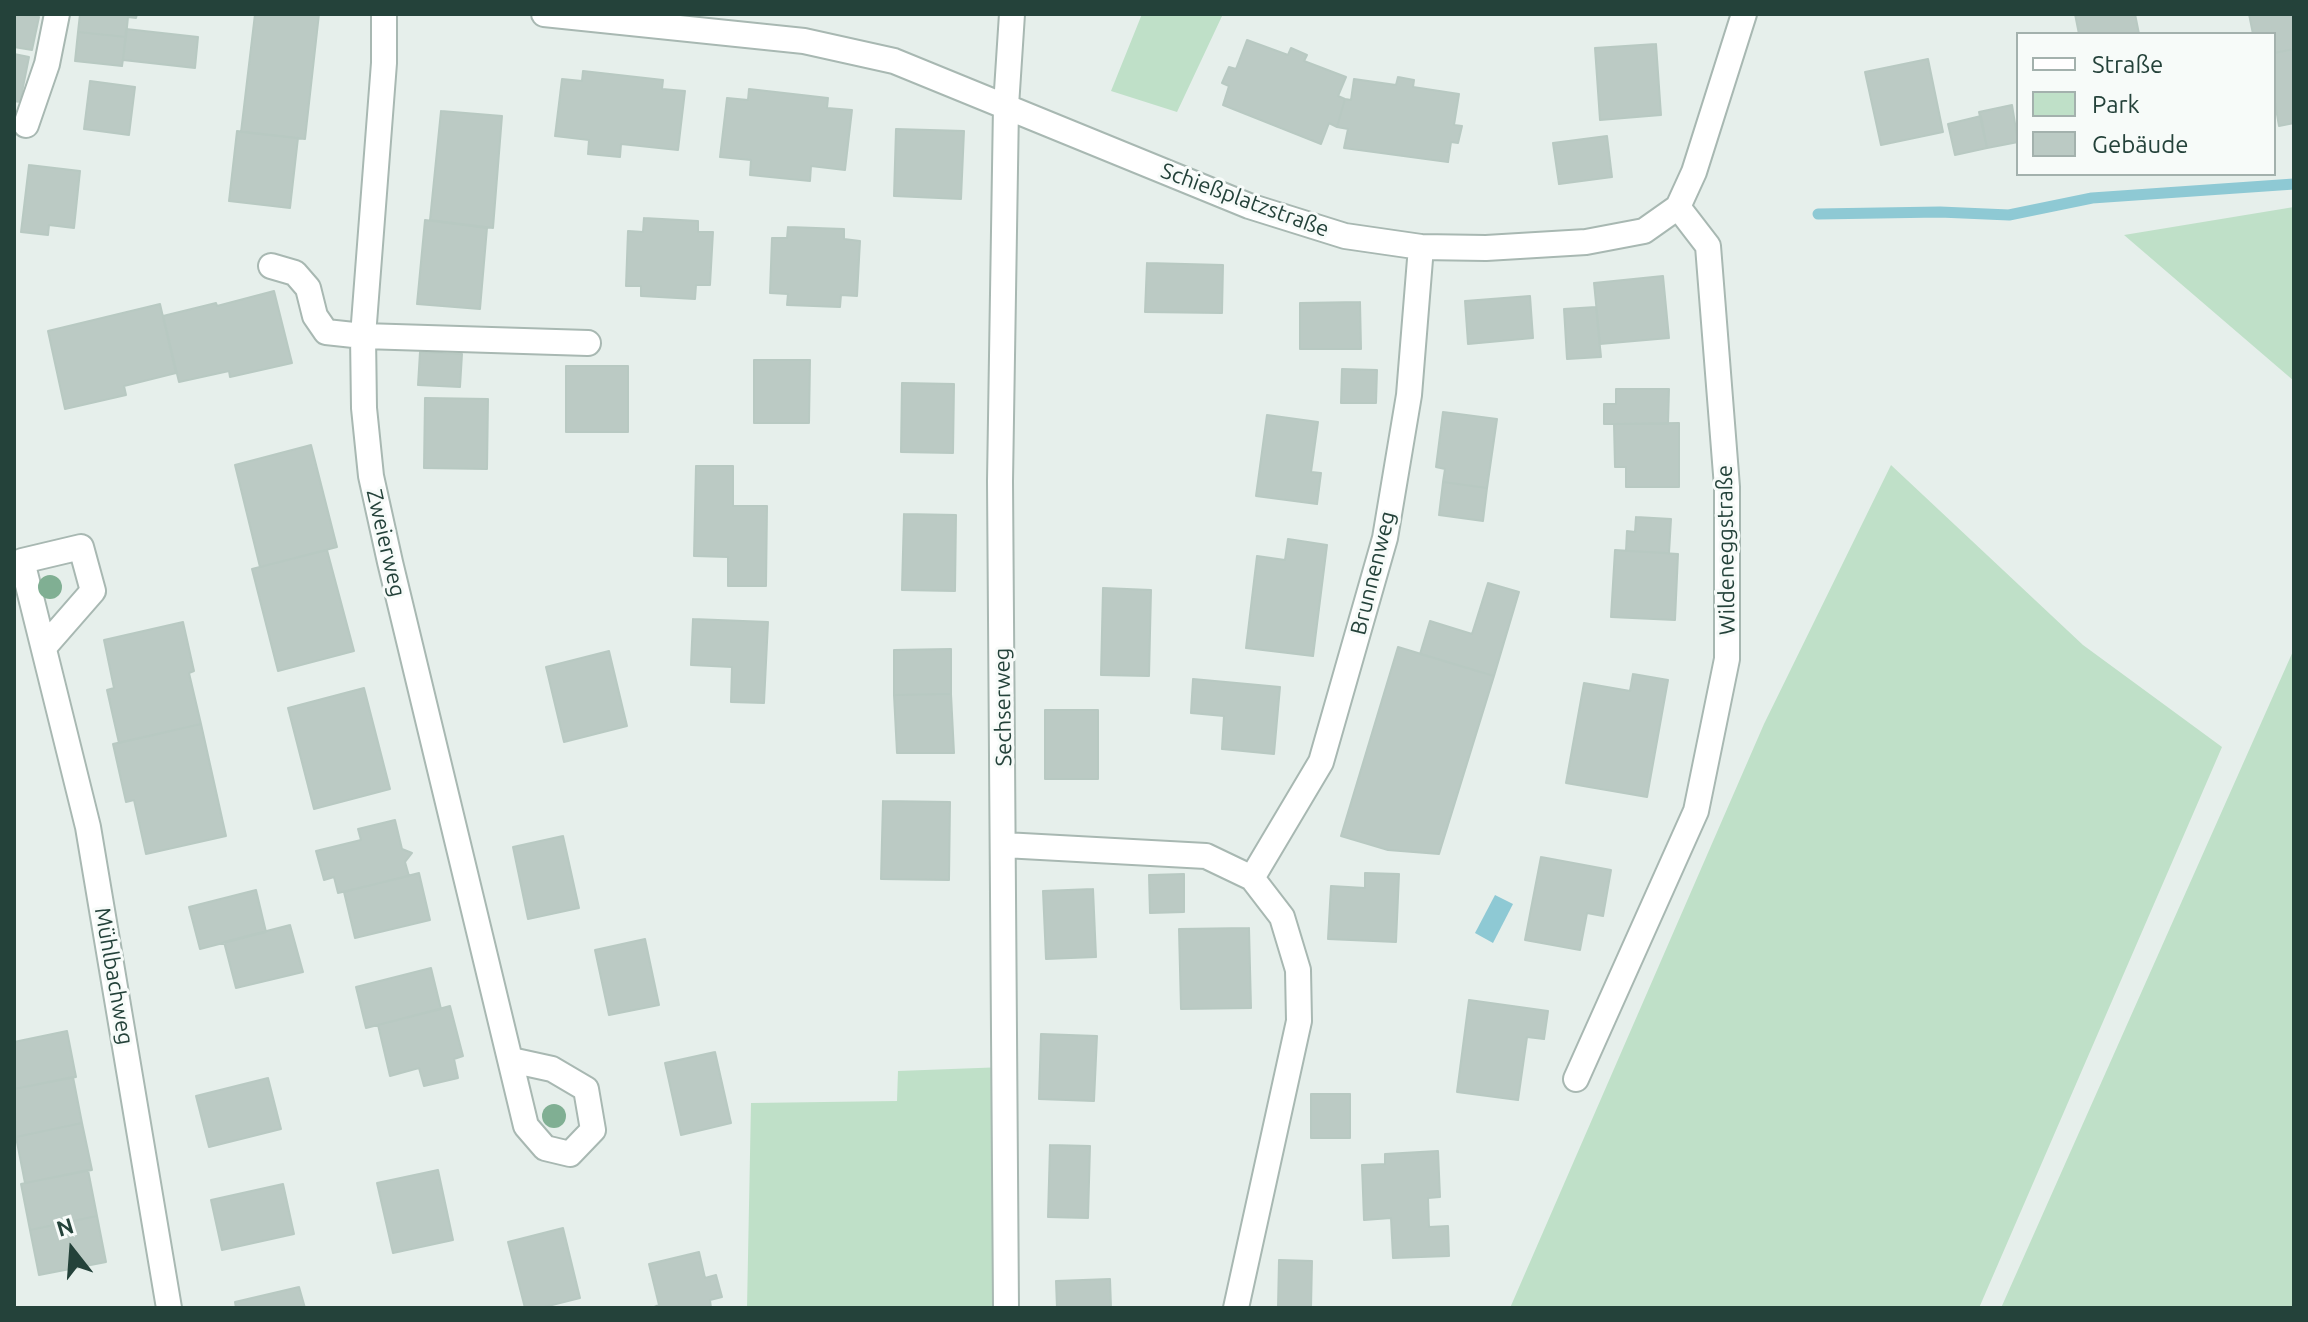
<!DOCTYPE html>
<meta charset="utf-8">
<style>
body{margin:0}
#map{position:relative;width:2308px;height:1322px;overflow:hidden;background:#e6efeb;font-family:Ubuntu,sans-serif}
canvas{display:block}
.frame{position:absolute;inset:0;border:16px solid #24423a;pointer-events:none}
.legend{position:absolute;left:2016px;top:32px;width:260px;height:144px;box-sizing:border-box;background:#f7fbf9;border:2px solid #a3b1ad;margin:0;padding:10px 14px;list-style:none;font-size:24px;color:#24423a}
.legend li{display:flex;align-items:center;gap:16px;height:40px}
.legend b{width:40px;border:2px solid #a3b1ad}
.north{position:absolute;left:32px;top:1210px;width:80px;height:80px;-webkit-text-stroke:6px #f7fbf9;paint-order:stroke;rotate:343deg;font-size:22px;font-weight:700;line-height:32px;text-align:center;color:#24423a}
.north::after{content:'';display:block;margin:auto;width:28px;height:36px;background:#24423a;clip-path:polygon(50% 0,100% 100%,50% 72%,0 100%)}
</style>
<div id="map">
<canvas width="2308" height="1322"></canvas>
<div class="frame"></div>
<ul class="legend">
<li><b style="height:10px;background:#fff"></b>Straße</li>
<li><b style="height:22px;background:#bfe0c8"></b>Park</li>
<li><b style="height:22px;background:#bbcac4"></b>Gebäude</li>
</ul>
<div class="north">N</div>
</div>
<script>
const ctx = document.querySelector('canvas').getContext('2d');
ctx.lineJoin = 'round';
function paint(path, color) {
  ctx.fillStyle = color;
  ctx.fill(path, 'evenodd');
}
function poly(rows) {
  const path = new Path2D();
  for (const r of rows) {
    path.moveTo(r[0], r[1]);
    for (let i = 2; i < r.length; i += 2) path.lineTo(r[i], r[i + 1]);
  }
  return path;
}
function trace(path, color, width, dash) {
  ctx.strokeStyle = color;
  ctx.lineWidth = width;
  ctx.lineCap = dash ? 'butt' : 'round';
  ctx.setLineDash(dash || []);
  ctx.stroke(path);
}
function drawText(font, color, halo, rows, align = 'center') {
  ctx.font = font + ' Ubuntu,sans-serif';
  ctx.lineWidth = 6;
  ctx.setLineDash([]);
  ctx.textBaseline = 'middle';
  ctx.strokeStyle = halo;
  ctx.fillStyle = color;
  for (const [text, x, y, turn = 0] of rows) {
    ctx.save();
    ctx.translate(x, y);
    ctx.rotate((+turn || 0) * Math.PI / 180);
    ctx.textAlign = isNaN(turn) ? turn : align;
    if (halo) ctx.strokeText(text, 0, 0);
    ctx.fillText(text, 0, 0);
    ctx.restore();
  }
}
paint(poly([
 [1142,14,1223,14,1177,112,1111,91],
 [2294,207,2294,381,2124,235],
 [1891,465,2083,645,2222,747,1979,1308,1510,1308,1764,724],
 [2294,649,2294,1308,2001,1308],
 [1005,1067,1006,1308,747,1308,751,1103,897,1101,898,1071]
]), '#bfe0c8');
paint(poly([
 [1495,895,1513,904,1493,943,1475,933]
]), '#8ec9d4');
trace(poly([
 [1818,214,1940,212,2009,215,2092,198,2294,184]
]), '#8ec9d4', 11);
const building = poly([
 [14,14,39,17,32,50,14,47,14,14],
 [80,14,137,14,136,18,128,17,126,37,78,32,80,14],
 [255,14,319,14,305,139,241,132,255,14],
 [2075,14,2135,14,2139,34,2079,34,2075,14],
 [2249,14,2294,14,2294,49,2274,53,2274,34,2253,34,2249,14],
 [126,29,198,37,195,68,123,60,126,29],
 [78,32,126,37,122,66,75,61,78,32],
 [1247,40,1288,55,1291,48,1307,55,1304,61,1346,77,1338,96,1345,99,1337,127,1329,123,1321,144,1223,105,1229,86,1222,83,1229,67,1236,69,1247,40],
 [1656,44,1661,115,1600,120,1595,48,1656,44],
 [2294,49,2294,123,2279,126,2274,97,2274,53,2294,49],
 [14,54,29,57,20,102,14,101,14,54],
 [1928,59,1943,132,1881,145,1865,72,1928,59],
 [583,71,663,80,662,89,685,91,678,150,621,144,620,157,588,154,589,140,555,136,562,79,582,81,583,71],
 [1398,77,1414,80,1413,87,1459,94,1454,125,1462,126,1458,143,1451,142,1448,162,1344,148,1348,129,1337,127,1345,99,1351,100,1354,79,1396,85,1398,77],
 [90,81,135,87,129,135,84,129,90,81],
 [749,89,828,98,827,108,852,110,845,170,811,166,810,181,750,175,751,160,720,157,727,98,748,100,749,89],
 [2012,105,2018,142,1987,148,1979,112,2012,105],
 [441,111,502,116,493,228,430,220,441,111],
 [1981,116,1987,148,1955,155,1948,124,1981,116],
 [896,129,964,131,961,199,894,196,896,129],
 [237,131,298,138,290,208,229,201,237,131],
 [1607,136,1612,177,1559,184,1553,143,1607,136],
 [29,165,80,171,74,228,49,225,48,235,21,232,29,165],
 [644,218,698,221,698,232,713,232,710,285,696,285,695,299,641,296,641,286,626,286,628,231,643,232,644,218],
 [425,220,487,228,480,309,417,304,425,220],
 [788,227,844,229,844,239,860,241,857,296,841,295,840,307,787,305,788,294,770,293,772,238,787,238,788,227],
 [1147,263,1223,265,1222,313,1145,312,1147,263],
 [1663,276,1669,338,1600,344,1594,283,1663,276],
 [274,291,292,363,230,377,229,371,179,382,163,316,216,303,217,306,274,291],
 [1530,296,1533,338,1468,344,1465,301,1530,296],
 [1360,302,1361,349,1300,349,1300,303,1360,302],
 [160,304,176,373,124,386,126,395,65,409,48,331,160,304],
 [1596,307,1601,357,1567,359,1564,309,1596,307],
 [420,352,462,354,460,387,418,385,420,352],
 [754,360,810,360,809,423,754,423,754,360],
 [566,366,628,366,628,432,566,432,566,366],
 [1342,369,1377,370,1376,403,1341,403,1342,369],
 [902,383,954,384,953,453,901,452,902,383],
 [1616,389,1669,389,1668,424,1604,424,1604,404,1616,404,1616,389],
 [425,398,488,399,487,469,424,468,425,398],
 [1443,412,1497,419,1487,488,1443,482,1445,469,1436,467,1443,412],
 [1267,415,1318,422,1311,472,1321,473,1317,504,1256,496,1267,415],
 [1679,423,1679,487,1626,487,1626,467,1615,467,1614,424,1679,423],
 [311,445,337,547,260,567,235,465,311,445],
 [696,466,733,466,733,506,767,506,766,586,728,586,728,557,694,556,696,466],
 [1443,482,1487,488,1483,521,1439,515,1443,482],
 [904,514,956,515,955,591,902,590,904,514],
 [1636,517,1671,519,1669,553,1626,551,1627,531,1635,532,1636,517],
 [1288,539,1327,545,1313,656,1246,648,1257,556,1285,560,1288,539],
 [327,550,354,651,278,671,252,569,327,550],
 [1615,550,1678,554,1675,620,1611,617,1615,550],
 [1488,583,1519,592,1494,676,1420,654,1430,621,1472,634,1488,583],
 [1103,588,1151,590,1149,676,1101,675,1103,588],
 [693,619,768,622,764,703,731,702,732,667,691,665,693,619],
 [183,622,194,671,189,673,201,724,119,743,107,690,114,688,104,640,183,622],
 [1398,647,1494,676,1439,854,1388,850,1341,836,1398,647],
 [951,649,951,694,894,695,894,650,951,649],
 [609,651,627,726,564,742,546,667,609,651],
 [1633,674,1668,680,1647,797,1566,783,1584,683,1630,691,1633,674],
 [1193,679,1280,687,1274,754,1222,749,1224,716,1191,713,1193,679],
 [364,688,390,789,314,809,288,708,364,688],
 [951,694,954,753,897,753,894,695,951,694],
 [1045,710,1098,710,1098,779,1045,779,1045,710],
 [201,724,226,836,146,854,134,800,126,802,113,744,201,724],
 [883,801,950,802,949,880,881,879,883,801],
 [395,820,402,849,412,853,405,862,409,876,338,893,334,877,324,880,316,851,361,840,358,829,395,820],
 [563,836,579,908,528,919,513,847,563,836],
 [1541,857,1611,870,1603,916,1587,913,1580,950,1525,940,1541,857],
 [419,873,430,920,355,938,344,892,419,873],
 [1365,873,1399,874,1396,942,1328,939,1331,886,1365,888,1365,873],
 [1184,874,1184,912,1150,913,1149,875,1184,874],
 [1093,889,1096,957,1046,959,1043,891,1093,889],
 [256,890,266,932,200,949,189,907,256,890],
 [290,925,303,972,236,988,224,942,290,925],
 [1249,928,1251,1008,1181,1009,1179,929,1249,928],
 [645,939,659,1005,609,1015,595,950,645,939],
 [431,968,441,1009,366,1028,356,987,431,968],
 [1469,1000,1548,1011,1544,1039,1527,1037,1518,1100,1457,1092,1469,1000],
 [450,1006,463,1056,454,1059,458,1078,424,1086,419,1068,390,1076,378,1025,450,1006],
 [67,1031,76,1077,14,1089,14,1042,67,1031],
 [1041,1034,1097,1036,1094,1101,1039,1099,1041,1034],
 [715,1052,731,1123,681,1135,665,1063,715,1052],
 [73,1077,82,1123,16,1137,14,1089,73,1077],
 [268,1078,281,1129,209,1147,196,1096,268,1078],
 [1311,1094,1350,1094,1350,1138,1311,1138,1311,1094],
 [82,1123,92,1170,25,1183,16,1137,82,1123],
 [1050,1145,1090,1146,1088,1218,1048,1217,1050,1145],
 [1438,1151,1440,1197,1428,1198,1429,1227,1448,1226,1449,1256,1393,1258,1391,1218,1364,1220,1362,1165,1385,1164,1385,1154,1438,1151],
 [88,1170,97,1216,30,1230,21,1184,88,1170],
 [438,1170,453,1240,393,1253,377,1183,438,1170],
 [283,1184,294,1234,222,1250,211,1200,283,1184],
 [97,1216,106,1262,39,1275,30,1230,97,1216],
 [563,1228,580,1298,540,1308,525,1308,508,1242,563,1228],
 [699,1252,705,1278,716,1275,722,1297,710,1300,711,1308,652,1308,659,1305,649,1264,699,1252],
 [1279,1260,1312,1261,1311,1308,1278,1308,1279,1260],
 [1110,1279,1111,1308,1057,1308,1056,1281,1110,1279],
 [299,1287,305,1308,236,1308,235,1302,299,1287]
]);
paint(building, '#bbcac4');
trace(building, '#b8c9c2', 2);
const minor = poly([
 [384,14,384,63,363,336,364,408,371,476,390,562,526,1126,545,1148,570,1154,593,1130,586,1089,552,1069,511,1060],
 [544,14,804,41,894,61,1249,206,1345,236,1421,247,1486,248,1586,242,1644,231,1678,207],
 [26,125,47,64,57,14],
 [1678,207,1694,172,1744,14],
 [271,266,295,273,308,288,315,316,326,332,363,336,588,343],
 [45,646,93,591,81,547,22,561,88,827,169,1308],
 [1004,845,1206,856,1252,878],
 [1576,1079,1696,811,1727,659,1727,487,1708,246,1678,207],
 [1006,1308,1000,481,1006,106,1012,14],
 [1236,1308,1299,1021,1298,970,1282,917,1252,878,1321,762,1385,538,1409,395,1421,247]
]);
trace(minor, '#a8b8b2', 28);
trace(minor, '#fff', 24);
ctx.fillStyle = '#80af93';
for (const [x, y] of [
 [50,587],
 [554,1116]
]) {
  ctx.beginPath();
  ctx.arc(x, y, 12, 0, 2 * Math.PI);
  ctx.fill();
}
drawText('22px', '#24423a', '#f7fbf9', [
 ["Schießplatzstraße",1245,200,20],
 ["Zweierweg",386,543,77],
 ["Wildeneggstraße",1726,550,-91],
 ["Brunnenweg",1373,573,-76],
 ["Sechserweg",1003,707,-91],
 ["Mühlbachweg",114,976,80]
]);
</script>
